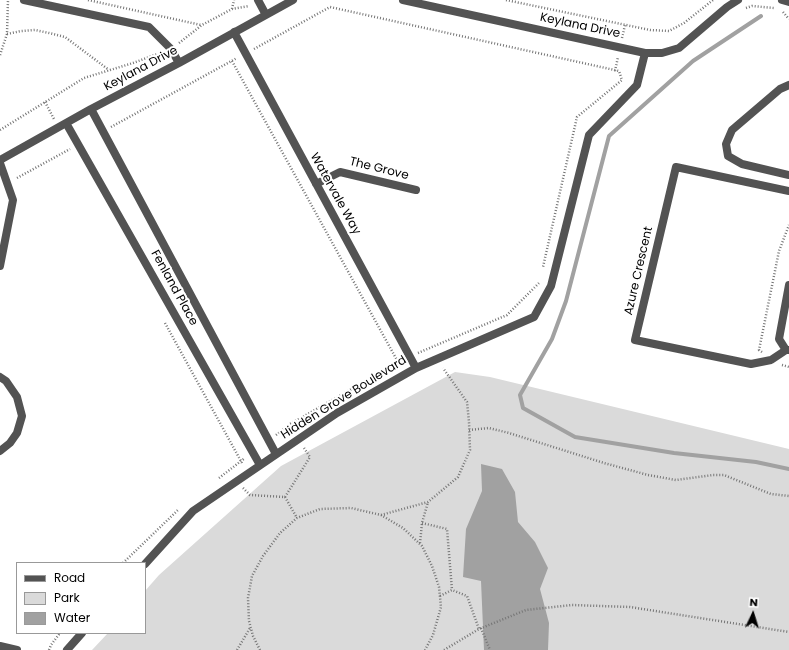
<!DOCTYPE html>
<style>
body{margin:0}
#map{position:relative;width:789px;height:650px;overflow:hidden;background:#fff;font-family:Poppins,sans-serif}
canvas{display:block}
.legend{position:absolute;left:16px;top:562px;width:130px;height:72px;box-sizing:border-box;background:#fff;border:1px solid #999;margin:0;padding:5px 7px;list-style:none;font-size:12px;color:#000}
.legend li{display:flex;align-items:center;gap:8px;height:20px}
.legend b{width:20px;border:1px solid #999}
.north{position:absolute;left:733px;top:594px;width:40px;height:40px;-webkit-text-stroke:3px #fff;paint-order:stroke;rotate:4deg;font-size:11px;font-weight:700;line-height:16px;text-align:center;color:#000}
.north::after{content:'';display:block;margin:auto;width:14px;height:18px;background:#000;clip-path:polygon(50% 0,100% 100%,50% 72%,0 100%)}
</style>
<div id="map">
<canvas width="789" height="650"></canvas>
<ul class="legend">
<li><b style="height:5px;background:#535353"></b>Road</li>
<li><b style="height:11px;background:#dadada"></b>Park</li>
<li><b style="height:11px;background:#a1a1a1"></b>Water</li>
</ul>
<div class="north">N</div>
</div>
<script>
const ctx = document.querySelector('canvas').getContext('2d');
ctx.lineJoin = 'round';
function paint(path, color) {
  ctx.fillStyle = color;
  ctx.fill(path, 'evenodd');
}
function poly(rows) {
  const path = new Path2D();
  for (const r of rows) {
    path.moveTo(r[0], r[1]);
    for (let i = 2; i < r.length; i += 2) path.lineTo(r[i], r[i + 1]);
  }
  return path;
}
function trace(path, color, width, dash) {
  ctx.strokeStyle = color;
  ctx.lineWidth = width;
  ctx.lineCap = dash ? 'butt' : 'round';
  ctx.setLineDash(dash || []);
  ctx.stroke(path);
}
function drawText(font, color, halo, rows, align = 'center') {
  ctx.font = font + ' Poppins,sans-serif';
  ctx.lineWidth = 4;
  ctx.setLineDash([]);
  ctx.textBaseline = 'middle';
  ctx.strokeStyle = halo;
  ctx.fillStyle = color;
  for (const [text, x, y, turn = 0] of rows) {
    ctx.save();
    ctx.translate(x, y);
    ctx.rotate((+turn || 0) * Math.PI / 180);
    ctx.textAlign = isNaN(turn) ? turn : align;
    if (halo) ctx.strokeText(text, 0, 0);
    ctx.fillText(text, 0, 0);
    ctx.restore();
  }
}
paint(poly([
 [455,372,490,377,789,449,789,650,92,650,108,633,145,633,145,591,159,575,281,466]
]), '#dadada');
paint(poly([
 [481,464,502,469,515,492,518,522,535,542,548,568,540,589,549,623,548,650,484,650,481,581,463,577,466,529,482,491]
]), '#a1a1a1');
trace(poly([
 [761,16,693,61,609,136,566,301,552,339,520,395,523,408,575,437,674,453,756,462,789,469]
]), '#a1a1a1', 4);
trace(poly([
 [88,0,201,25],
 [506,0,650,30,669,31,684,23,713,0],
 [746,8,752,6,774,8],
 [232,9,234,0],
 [783,12,789,19],
 [7,34,21,31,35,30,49,33,65,37,109,70],
 [622,38,625,25],
 [179,43,202,25,232,9,249,6],
 [254,49,330,7,619,71,622,80,577,117,543,267],
 [0,55,7,34,8,0],
 [232,61,398,362],
 [615,71,618,57],
 [45,102,54,119],
 [111,127,237,58],
 [0,130,84,78,133,63,160,53],
 [17,178,70,149],
 [165,323,242,463],
 [762,352,759,350,779,251,789,225],
 [418,353,507,315,540,282],
 [782,365,789,367],
 [469,430,489,428,509,433,604,463,648,475,676,480,713,475,724,475,771,494,789,496],
 [276,435,290,424,401,361],
 [219,478,245,458],
 [243,488,250,495,285,497,310,457,304,448],
 [285,497,297,518],
 [381,515,428,502,458,477,470,450,469,422,467,402,443,368],
 [422,523,447,529,452,590],
 [420,543,422,523,428,502],
 [123,563,179,509],
 [440,596,452,590,467,596,479,629],
 [481,628,490,650],
 [49,650,51,645,60,633],
 [237,650,250,628],
 [260,650,253,636,249,621,248,598,252,576,263,556,280,533,297,518,320,509,351,508,381,515,403,528,422,546,432,566,439,587,441,607,433,635,425,650],
 [444,650,479,629,526,610,572,605,630,607,789,632]
]), '#757575', 2.5, [1, 2]);
trace(poly([
 [24,0,149,27,171,49,179,63],
 [258,0,266,15],
 [403,0,645,53,662,53,679,48,727,7,738,0],
 [782,0,789,2],
 [234,32,416,368],
 [789,85,780,89,732,130,726,144,728,156,742,164,789,175],
 [91,109,276,454],
 [66,123,260,465],
 [0,160,91,109,179,63,293,0],
 [0,163,13,200,0,266],
 [316,184,340,172,416,190],
 [789,285,779,339,786,350,789,350],
 [786,350,771,360,751,364,635,340,676,167,789,191],
 [0,377,6,381,17,397,22,416,17,433,10,443,0,451],
 [145,564,193,511,337,413,416,368,534,317,551,286,589,135,637,85,645,53],
 [0,646,17,650],
 [67,650,82,633]
]), '#535353', 8);
drawText('12px', '#000', '#fff', [
 ["Keylana Drive",580,26,12],
 ["Keylana Drive",141,69,-28],
 ["The Grove",379,169,14],
 ["Watervale Way",335,194,61],
 ["Azure Crescent",639,271,-77],
 ["Fenland Place",174,288,61],
 ["Hidden Grove Boulevard",344,398,-32]
]);
</script>
